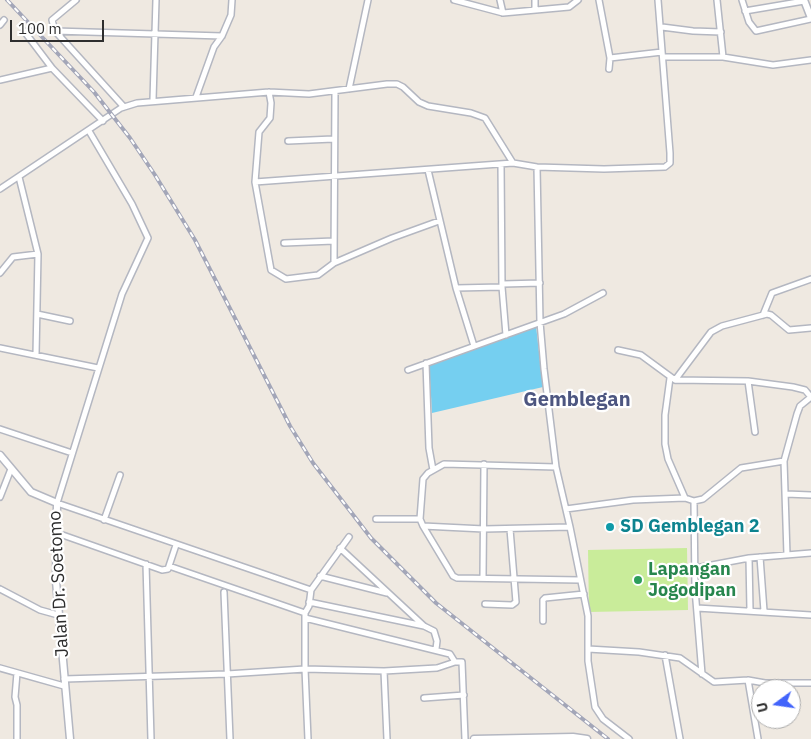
<!DOCTYPE html>
<style>
body{margin:0}
#map{position:relative;width:811px;height:739px;overflow:hidden;background:#efe9e1;font-family:"IBM Plex Sans",sans-serif}
canvas{display:block}
.north{position:absolute;left:751px;top:679px;width:50px;height:50px;box-sizing:border-box;background:#fff;border:1px solid #ababab;border-radius:50%;rotate:256deg;font-size:14px;font-weight:700;line-height:20px;text-align:center;color:#2e2e2e}
.north::after{content:'';display:block;margin:auto;width:18px;height:22px;background:#4264fb;clip-path:polygon(50% 0,100% 100%,50% 72%,0 100%)}
.scale{position:absolute;left:10px;top:20px;width:94px;height:22px;box-sizing:border-box;border:2px solid #2e2e2e;border-top:0;padding-left:6px;font-size:15px;line-height:18px;white-space:nowrap;color:#2e2e2e;-webkit-text-stroke:4px #fff;paint-order:stroke}
</style>
<div id="map">
<canvas width="811" height="739"></canvas>
<div class="north">U</div>
<div class="scale">100 m</div>
</div>
<script>
const ctx = document.querySelector('canvas').getContext('2d');
ctx.lineJoin = 'round';
function paint(path, color) {
  ctx.fillStyle = color;
  ctx.fill(path, 'evenodd');
}
function poly(rows) {
  const path = new Path2D();
  for (const r of rows) {
    path.moveTo(r[0], r[1]);
    for (let i = 2; i < r.length; i += 2) path.lineTo(r[i], r[i + 1]);
  }
  return path;
}
function trace(path, color, width, dash) {
  ctx.strokeStyle = color;
  ctx.lineWidth = width;
  ctx.lineCap = dash ? 'butt' : 'round';
  ctx.setLineDash(dash || []);
  ctx.stroke(path);
}
function drawText(font, color, halo, rows, align = 'center') {
  ctx.font = font + ' "IBM Plex Sans",sans-serif';
  ctx.lineWidth = 4.5;
  ctx.setLineDash([]);
  ctx.textBaseline = 'middle';
  ctx.strokeStyle = halo;
  ctx.fillStyle = color;
  for (const [text, x, y, turn = 0] of rows) {
    ctx.save();
    ctx.translate(x, y);
    ctx.rotate((+turn || 0) * Math.PI / 180);
    ctx.textAlign = isNaN(turn) ? turn : align;
    if (halo) ctx.strokeText(text, 0, 0);
    ctx.fillText(text, 0, 0);
    ctx.restore();
  }
}
paint(poly([
 [687,548,688,610,589,612,588,550]
]), '#c9ec9a');
paint(poly([
 [536,326,543,387,432,413,429,363]
]), '#75cff0');
const minor = poly([
 [76,0,52,20,55,31,124,107],
 [454,0,503,13,569,7,578,0],
 [500,0,503,13],
 [599,0,610,58,662,52],
 [742,0,749,22,756,31,811,19],
 [535,10,535,0],
 [745,11,804,1],
 [0,25,4,20],
 [662,27,693,31,721,32],
 [24,31,52,68,103,121],
 [55,31,222,36],
 [663,57,723,57,717,0],
 [723,57,773,65,811,60],
 [609,69,610,58],
 [0,80,52,68],
 [349,89,368,0],
 [269,92,271,103,270,118,259,132,255,182,271,270,286,279,318,275,334,263,335,92],
 [196,97,214,47,222,36,231,15,232,0],
 [153,100,156,0],
 [89,131,132,204,148,238,122,294,57,503,311,590,349,537],
 [288,141,333,139],
 [501,164,502,287,506,335],
 [537,167,540,322,544,369,556,467,570,527],
 [428,170,456,288,474,346],
 [19,177,38,254,36,355],
 [255,182,513,163],
 [0,189,121,108,137,103,269,92,309,94,387,84,397,84,403,87,419,102,428,106,471,113,485,118,513,163,537,167,604,169,665,167,670,163,670,153,658,0],
 [284,243,334,241],
 [334,263,392,238,439,221],
 [0,273,13,257,38,254],
 [503,284,540,283],
 [456,288,502,287],
 [37,314,70,321],
 [763,315,772,293,811,279],
 [0,348,98,368],
 [618,350,641,355,675,380,748,381,793,387,805,390,811,397],
 [426,363,429,448,433,470],
 [408,370,564,314,603,293],
 [670,378,665,415,665,444,668,459,685,498],
 [675,380,711,332,722,326,767,314,771,315,789,330,811,328],
 [748,381,755,432],
 [0,429,72,453],
 [784,461,787,555],
 [786,494,811,495],
 [0,497,11,469],
 [694,501,695,589,702,674],
 [566,509,633,500,685,498,694,501,703,499,741,468,784,461,797,414,800,406,811,397],
 [376,519,420,519,423,526,484,529,570,527,588,616,588,661,595,707,603,719,629,739],
 [420,519,423,479,428,473,444,464,556,467],
 [104,520,120,475],
 [423,526,453,576,457,578,580,580],
 [57,533,162,570,168,569,176,545],
 [340,548,424,626,434,631,437,641,436,649],
 [760,557,764,611],
 [749,558,750,610],
 [146,564,151,739],
 [169,566,305,613,305,618,450,654,455,662,462,662,465,739],
 [696,568,749,558,811,553],
 [320,576,387,593],
 [483,577,484,464],
 [0,589,40,610,58,615],
 [224,592,230,739],
 [309,602,424,626],
 [485,604,512,605,516,602,510,529],
 [697,608,811,615],
 [305,613,309,606,311,590],
 [305,618,305,669,308,739],
 [543,621,543,600,545,598,584,594],
 [588,649,639,652,680,658,714,682,748,680,765,683,811,683],
 [665,655,680,739],
 [0,668,64,686],
 [384,671,387,739],
 [17,673,15,697,17,705,17,739],
 [64,679,227,674,305,669,384,671,437,668,455,662],
 [748,680,758,739],
 [424,698,464,695]
]);
const tertiary = poly([
 [804,0,811,18],
 [0,455,31,492,57,503,56,581,70,739],
 [474,739,573,737,587,739]
]);
trace(minor, '#b4b7c1', 8);
trace(tertiary, '#b4b7c1', 9);
trace(minor, '#fff', 5);
trace(tertiary, '#fff', 6);
const rail = poly([
 [7,0,94,92,130,138,155,175,195,240,290,426,313,463,371,538,436,603,608,739]
]);
trace(rail, '#a3a6b8', 4);
trace(rail, '#fff', 2, [5.5]);
for (const [x, y, r, color] of [
 [610,527,5,"#0f9aa8"],
 [638,580,5,"#2e9e5b"]
]) {
  const dot = new Path2D();
  dot.arc(x, y, r, 0, 2 * Math.PI);
  ctx.fillStyle = color;
  ctx.fill(dot);
  trace(dot, '#fff', 2);
}
drawText('bold 18px', '#0d838f', '#fff', [
 ["SD Gemblegan 2",620,527]
], 'left');
drawText('bold 18px', '#27864d', '#fff', [
 ["Lapangan",648,570],
 ["Jogodipan",648,591]
], 'left');
drawText('18px', '#2e2e2e', '#fff', [
 ["Jalan Dr. Soetomo",59,584,-93]
]);
drawText('bold 20px', '#4d5680', '#fff', [
 ["Gemblegan",577,400]
]);
</script>
